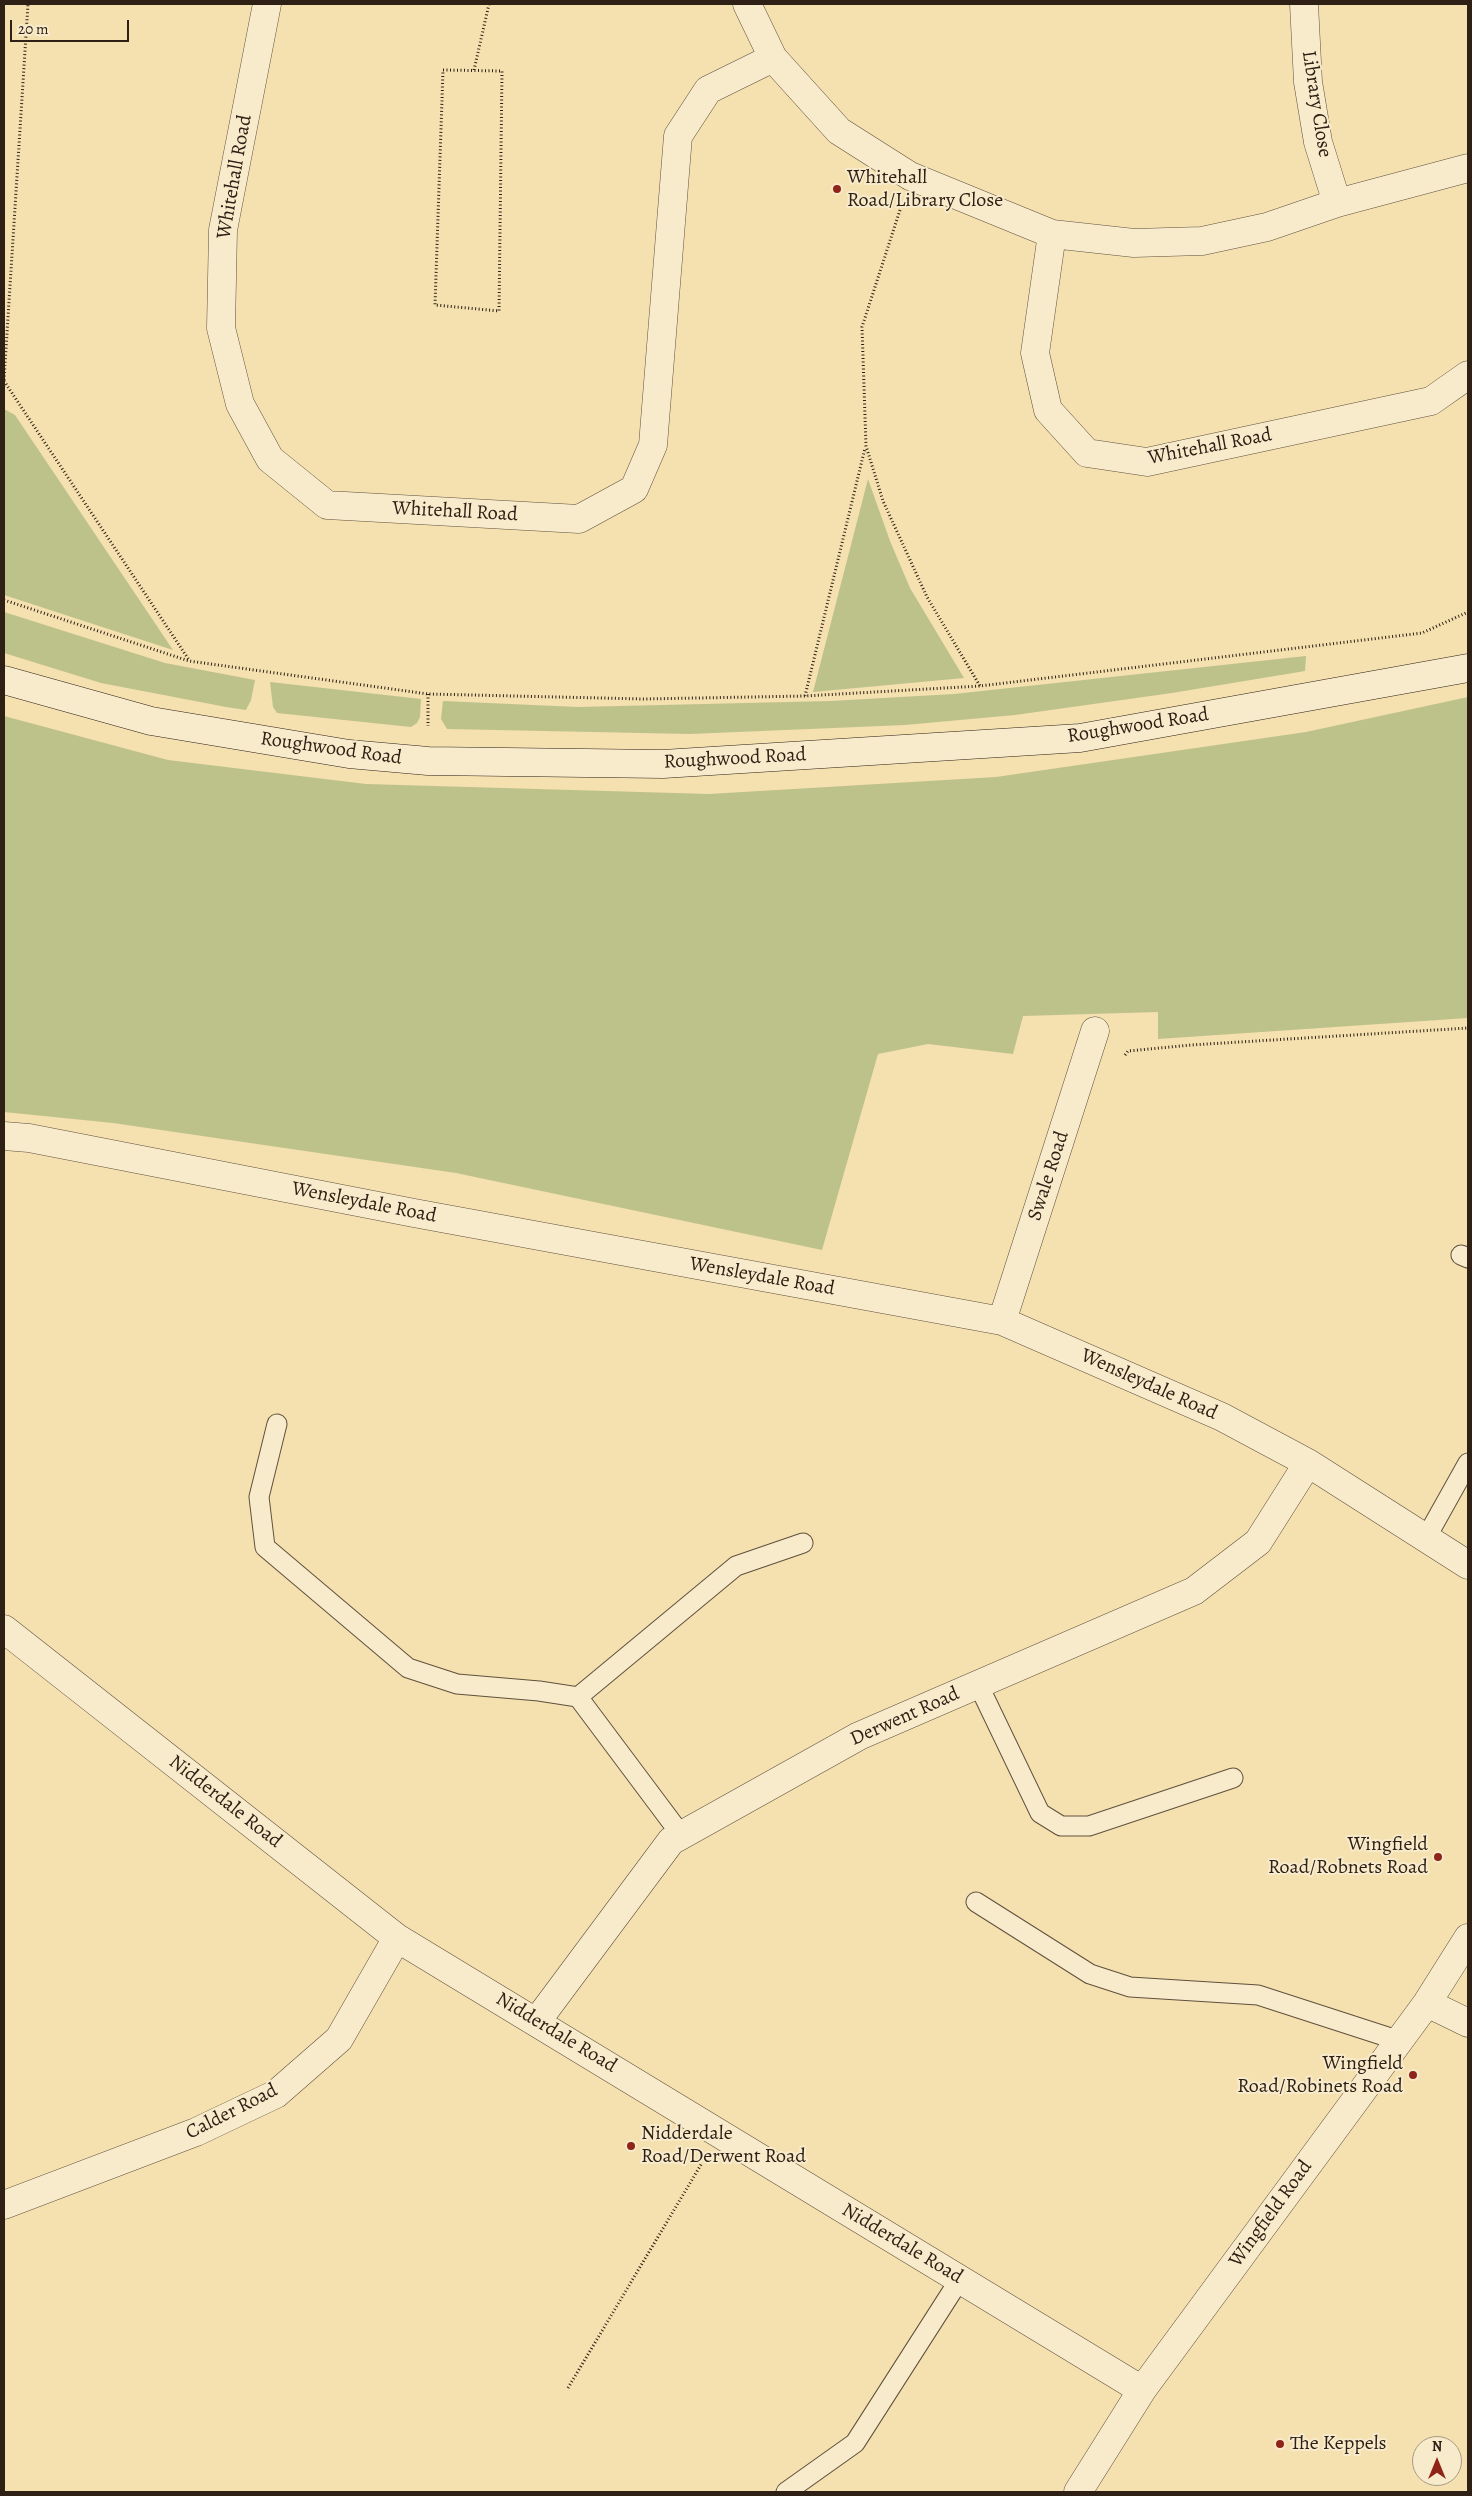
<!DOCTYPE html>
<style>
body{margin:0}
#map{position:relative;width:1472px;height:2496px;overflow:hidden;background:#f5e0b0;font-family:Alegreya,serif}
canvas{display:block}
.frame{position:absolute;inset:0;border:5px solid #2e2015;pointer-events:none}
.north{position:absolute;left:1412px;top:2436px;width:50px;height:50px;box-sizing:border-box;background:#f8ebcc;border:1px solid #a79a83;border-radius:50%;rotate:0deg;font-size:14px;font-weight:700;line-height:20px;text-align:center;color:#2e2015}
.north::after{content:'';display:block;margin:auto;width:18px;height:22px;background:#8f2418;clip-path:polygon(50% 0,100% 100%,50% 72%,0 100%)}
.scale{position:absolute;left:10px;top:20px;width:119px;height:22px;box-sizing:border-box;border:2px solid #2e2015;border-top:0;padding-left:6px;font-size:15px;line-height:18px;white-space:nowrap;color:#2e2015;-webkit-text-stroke:4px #f8ebcc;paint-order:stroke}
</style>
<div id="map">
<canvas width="1472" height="2496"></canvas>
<div class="frame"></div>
<div class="north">N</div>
<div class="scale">20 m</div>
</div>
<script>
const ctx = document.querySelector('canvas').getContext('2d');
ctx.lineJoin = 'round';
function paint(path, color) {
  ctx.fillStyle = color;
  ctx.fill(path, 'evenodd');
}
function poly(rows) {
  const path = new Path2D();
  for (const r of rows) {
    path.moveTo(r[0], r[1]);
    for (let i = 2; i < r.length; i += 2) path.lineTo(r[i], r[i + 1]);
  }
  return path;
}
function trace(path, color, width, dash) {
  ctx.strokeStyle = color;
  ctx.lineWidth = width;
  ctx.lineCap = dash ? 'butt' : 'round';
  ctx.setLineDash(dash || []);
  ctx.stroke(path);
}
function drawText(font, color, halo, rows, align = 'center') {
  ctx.font = font + ' Alegreya,serif';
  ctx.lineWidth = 4;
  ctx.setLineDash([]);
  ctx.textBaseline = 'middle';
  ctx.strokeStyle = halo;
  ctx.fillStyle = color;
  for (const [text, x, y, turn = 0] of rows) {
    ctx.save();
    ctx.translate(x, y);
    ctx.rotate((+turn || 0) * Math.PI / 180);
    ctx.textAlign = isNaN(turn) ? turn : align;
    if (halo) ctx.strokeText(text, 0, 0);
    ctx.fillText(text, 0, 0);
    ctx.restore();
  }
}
paint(poly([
 [4,409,15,415,173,650,4,595],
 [868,479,890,541,910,588,964,678,813,692],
 [4,612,165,663,255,680,251,700,246,710,226,707,101,683,4,653],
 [1306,656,1305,671,1172,693,1015,715,905,725,690,734,447,729,441,719,443,701,578,707,830,701,954,694],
 [270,682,421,699,420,717,417,723,411,727,277,713,273,707],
 [1468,697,1468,1018,1158,1039,1158,1012,1023,1016,1013,1054,928,1044,878,1054,822,1250,456,1173,113,1123,4,1112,4,716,168,760,366,784,709,794,996,777,1306,732]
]), '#bdc28a');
const lane = poly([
 [1461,1255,1468,1258],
 [277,1424,259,1497,265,1547,408,1668,457,1684,539,1691,578,1697,682,1836],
 [1426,1538,1468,1463],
 [978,1684,1040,1813,1061,1826,1089,1826,1233,1778],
 [578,1697,736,1566,803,1543],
 [976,1902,1090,1974,1130,1987,1258,1995,1400,2041],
 [786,2492,855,2443,960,2279]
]);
const street = poly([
 [267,4,223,230,221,328,240,404,270,459,327,505,579,519,634,489,653,445,678,136,708,90,773,58],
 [747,4,773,58,839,131,910,176,1052,234,1134,243,1202,241,1267,227,1337,203,1468,168],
 [1304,4,1308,82,1318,142,1337,203],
 [1052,234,1035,353,1048,410,1087,453,1147,462,1431,401,1468,375],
 [4,1136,29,1138,414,1213,1002,1321,1222,1417,1308,1463,1468,1565],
 [1002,1321,1095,1031],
 [4,1629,397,1938,1142,2390],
 [1427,2003,1468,2023],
 [537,2021,671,1841,859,1736,1194,1591,1258,1542,1308,1463],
 [4,2205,196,2132,276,2094,339,2039,397,1938],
 [1078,2492,1142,2390,1427,2003,1468,1938]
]);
const secondary = poly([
 [4,680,151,721,349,754,428,761,663,764,1080,738,1468,668]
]);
trace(lane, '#60503c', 21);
trace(street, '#60503c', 29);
trace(secondary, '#2e2015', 29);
trace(poly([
 [443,70,502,71,499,311,435,305,443,70],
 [474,70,489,4],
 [900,210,862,327,866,446,883,501,927,597,980,686],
 [4,380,28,4],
 [4,381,189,660],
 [4,600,189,661,428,694,644,699,805,696,980,686,1422,633,1468,612],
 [428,694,428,726],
 [805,696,865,448],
 [1125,1055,1128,1051,1191,1045,1468,1028],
 [568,2388,702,2163]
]), '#2e2015', 3, [1, 2.5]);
trace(lane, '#f8ebcc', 19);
trace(street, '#f8ebcc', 28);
trace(secondary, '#f8ebcc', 28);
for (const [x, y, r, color] of [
 [837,189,5,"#8f2418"],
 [1438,1857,5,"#8f2418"],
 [1413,2075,5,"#8f2418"],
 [631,2146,5,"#8f2418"],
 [1280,2444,5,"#8f2418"]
]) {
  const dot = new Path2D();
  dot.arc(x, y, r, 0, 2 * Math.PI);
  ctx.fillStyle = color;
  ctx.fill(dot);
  trace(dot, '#f8ebcc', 2);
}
drawText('20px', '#2e2015', '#f8ebcc', [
 ["Library Close",1316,104,81],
 ["Whitehall Road",235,177,-80],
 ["Whitehall Road",1210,447,-11],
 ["Whitehall Road",455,512,3],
 ["Roughwood Road",1138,726,-9],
 ["Roughwood Road",331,749,8],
 ["Roughwood Road",735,759,-3],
 ["Swale Road",1049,1176,-72],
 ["Wensleydale Road",364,1203,11],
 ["Wensleydale Road",762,1277,10],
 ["Wensleydale Road",1149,1385,24],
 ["Derwent Road",905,1717,-24],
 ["Nidderdale Road",225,1802,38],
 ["Nidderdale Road",556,2033,31],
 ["Calder Road",232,2112,-27],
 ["Wingfield Road",1271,2214,-54],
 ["Nidderdale Road",902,2244,31]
]);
drawText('20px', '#2e2015', '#f8ebcc', [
 ["Whitehall",847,178],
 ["Road/Library Close",847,201],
 ["Wingfield",1428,1845,"right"],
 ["Road/Robnets Road",1428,1868,"right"],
 ["Wingfield",1403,2064,"right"],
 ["Road/Robinets Road",1403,2087,"right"],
 ["Nidderdale",641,2134],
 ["Road/Derwent Road",641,2157],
 ["The Keppels",1290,2444]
], 'left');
</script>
